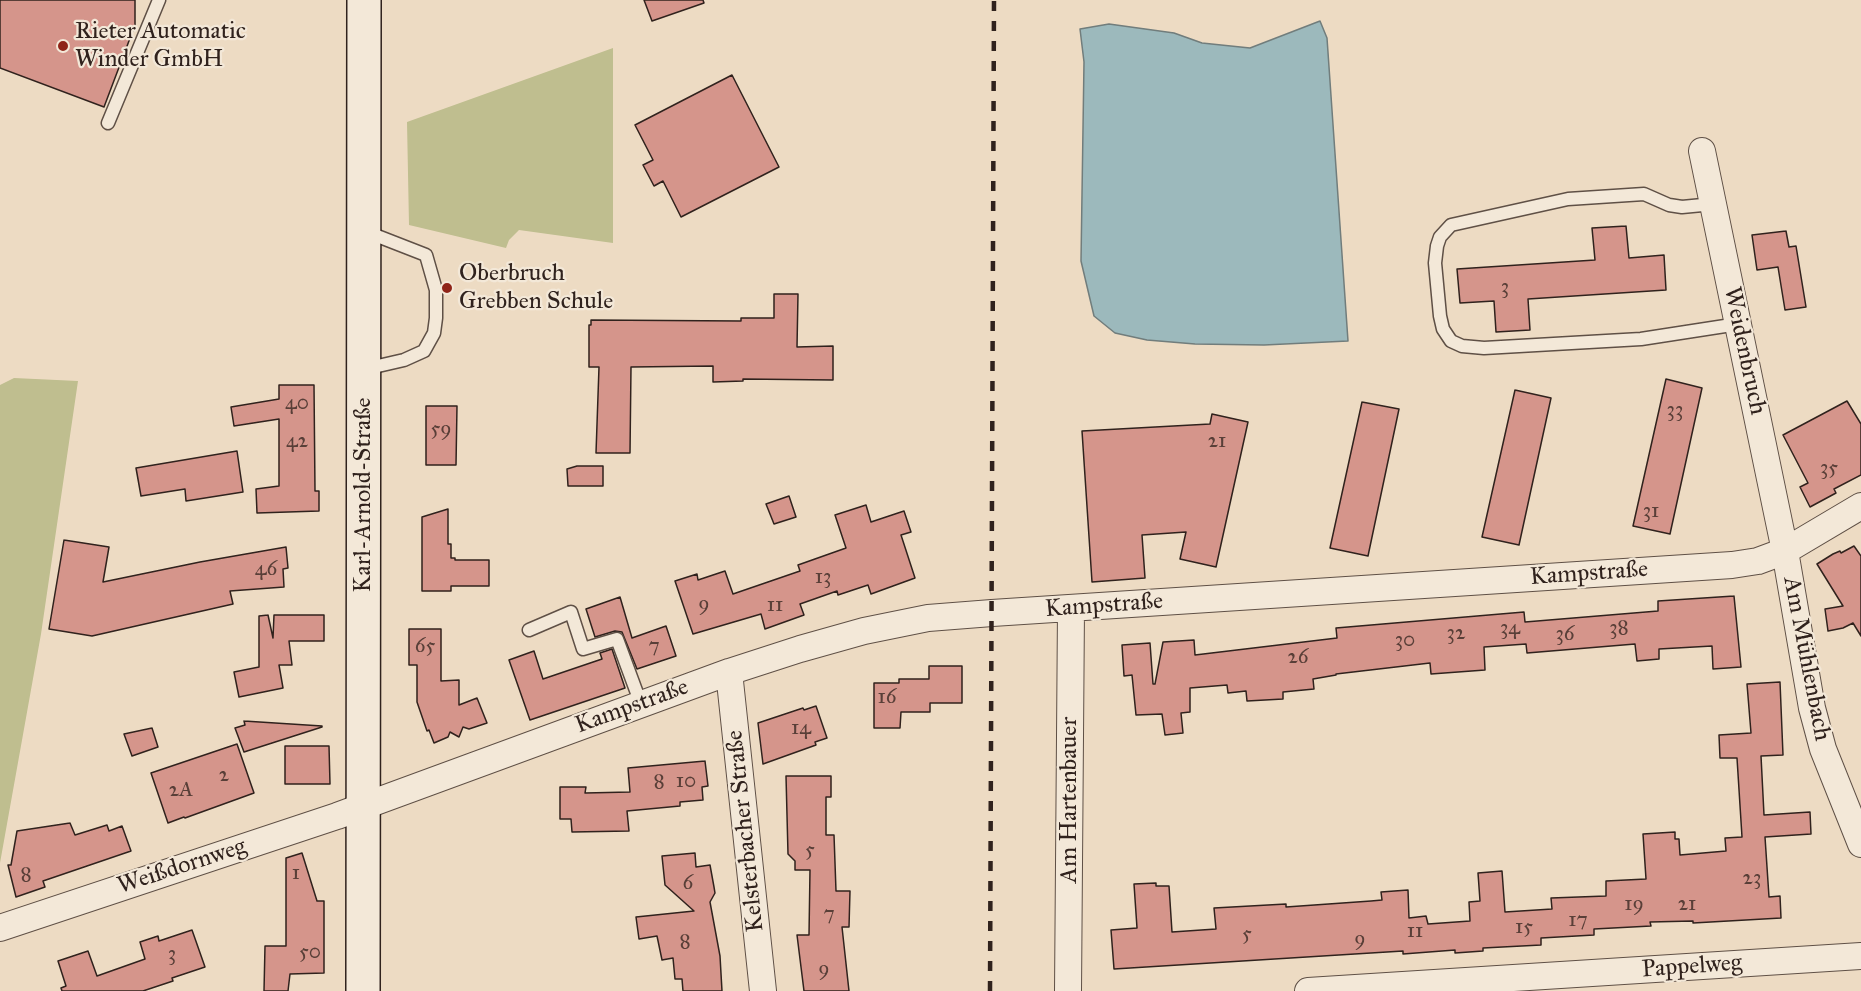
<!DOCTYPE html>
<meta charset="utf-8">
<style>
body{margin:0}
canvas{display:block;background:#eddbc3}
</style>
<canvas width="1861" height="991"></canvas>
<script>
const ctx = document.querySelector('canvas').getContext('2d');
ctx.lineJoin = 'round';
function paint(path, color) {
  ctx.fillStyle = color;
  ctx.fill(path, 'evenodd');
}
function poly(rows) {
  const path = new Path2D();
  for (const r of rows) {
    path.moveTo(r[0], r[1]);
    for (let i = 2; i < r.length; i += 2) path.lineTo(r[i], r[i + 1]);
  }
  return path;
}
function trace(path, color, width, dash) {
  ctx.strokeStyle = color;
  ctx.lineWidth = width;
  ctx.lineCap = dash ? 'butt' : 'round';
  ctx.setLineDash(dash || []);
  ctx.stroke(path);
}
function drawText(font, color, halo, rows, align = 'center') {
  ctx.font = font + ' "IM FELL Great Primer",serif';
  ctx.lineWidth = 4.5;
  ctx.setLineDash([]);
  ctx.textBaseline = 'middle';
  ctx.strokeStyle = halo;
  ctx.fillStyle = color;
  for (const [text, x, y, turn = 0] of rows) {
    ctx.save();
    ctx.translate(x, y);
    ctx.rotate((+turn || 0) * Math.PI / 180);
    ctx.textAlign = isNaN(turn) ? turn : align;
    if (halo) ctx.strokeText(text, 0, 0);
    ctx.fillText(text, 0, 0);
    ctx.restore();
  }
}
paint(poly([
 [613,48,613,243,519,230,509,240,506,248,409,225,407,122],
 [14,378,78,381,41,634,0,863,0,385]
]), '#bfbe8f');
const water = poly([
 [1320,21,1327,38,1348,341,1264,345,1195,344,1147,340,1115,333,1094,316,1081,261,1084,62,1080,29,1109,24,1174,33,1202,43,1250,48,1320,21]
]);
paint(water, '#9cb9bc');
trace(water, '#717d7c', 1.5);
const building = poly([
 [0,0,135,0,135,25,104,107,0,68,0,0],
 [644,0,703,0,704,3,652,21,644,0],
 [732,75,779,167,681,217,663,181,654,186,643,165,653,160,635,125,732,75],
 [1626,226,1629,258,1664,255,1666,290,1528,299,1530,330,1496,332,1494,301,1460,303,1457,269,1595,260,1592,228,1626,226],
 [1786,231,1789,247,1796,246,1806,307,1785,310,1778,267,1757,270,1752,235,1786,231],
 [774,294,798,294,797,347,833,346,833,380,743,379,743,381,713,382,713,366,631,367,630,453,596,453,599,367,589,367,589,325,591,325,591,320,741,321,741,318,774,318,774,294],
 [1666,379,1702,388,1670,534,1633,526,1666,379],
 [279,385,314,385,315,491,319,491,319,511,257,513,256,489,279,486,279,419,234,426,231,407,279,399,279,385],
 [1515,390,1551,398,1519,545,1482,537,1515,390],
 [1847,401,1861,424,1861,475,1834,489,1836,493,1810,507,1800,487,1808,483,1783,435,1847,401],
 [1362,402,1399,409,1368,556,1330,548,1362,402],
 [426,406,457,406,456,465,426,465,426,406],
 [1212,414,1248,422,1216,567,1180,559,1186,532,1142,535,1145,578,1092,582,1082,431,1210,424,1212,414],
 [237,451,243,492,186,501,185,489,141,496,136,468,237,451],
 [577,466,603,466,603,486,568,486,567,469,577,466],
 [789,496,796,517,774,524,766,504,789,496],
 [866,505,871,522,904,511,911,532,901,535,915,578,871,594,868,585,838,595,837,591,800,604,804,615,765,629,761,614,693,634,675,581,697,574,698,580,725,571,733,594,800,571,798,565,846,548,835,515,866,505],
 [448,509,448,544,451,544,451,558,455,558,455,560,489,560,489,586,451,586,451,591,422,591,422,517,448,509],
 [64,540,109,547,103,582,200,562,286,547,288,568,283,569,284,587,230,591,233,604,92,636,49,629,64,540],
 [1854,546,1861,556,1861,636,1853,623,1843,628,1828,631,1825,609,1843,606,1817,564,1833,554,1840,551,1841,553,1854,546],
 [1734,596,1741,667,1713,669,1712,646,1659,649,1659,659,1637,661,1635,644,1527,653,1526,644,1484,647,1485,670,1431,674,1430,663,1336,674,1336,675,1313,679,1314,689,1283,692,1283,699,1247,701,1246,691,1228,693,1227,685,1190,688,1190,712,1181,713,1183,733,1165,735,1162,714,1136,715,1132,675,1124,676,1122,645,1150,643,1153,684,1155,684,1163,642,1194,640,1195,655,1337,638,1336,628,1524,612,1525,622,1658,611,1658,601,1734,596],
 [620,597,632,638,666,626,676,656,637,669,622,632,615,631,595,637,586,609,620,597],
 [268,615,273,638,274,615,324,615,324,641,289,641,292,665,279,665,283,688,239,697,234,672,259,667,259,616,268,615],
 [409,629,441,629,441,681,459,680,459,705,477,698,487,723,469,729,463,727,459,737,450,732,448,737,434,743,429,730,427,731,417,702,417,665,409,665,409,629],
 [612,649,625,688,530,720,509,660,534,651,543,679,602,659,600,653,612,649],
 [929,666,962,666,962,703,930,703,930,712,901,712,900,728,874,728,874,683,899,683,899,679,929,679,929,666],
 [1780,682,1783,755,1761,756,1764,815,1810,812,1811,834,1765,837,1769,897,1780,896,1781,918,1693,923,1693,921,1650,922,1651,926,1594,929,1594,935,1541,938,1541,945,1483,948,1483,951,1455,953,1455,950,1403,954,1403,951,1114,969,1111,930,1137,928,1134,884,1156,883,1156,886,1169,886,1172,932,1216,929,1214,908,1286,904,1286,907,1371,901,1382,900,1381,892,1408,890,1409,918,1426,916,1428,924,1470,921,1469,902,1480,901,1478,873,1502,871,1505,912,1552,909,1551,898,1606,896,1606,881,1646,879,1643,834,1675,832,1675,839,1679,839,1680,855,1726,851,1725,838,1742,837,1737,758,1720,758,1719,735,1751,733,1747,684,1780,682],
 [816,706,827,738,815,742,816,745,763,764,758,723,803,708,804,710,816,706],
 [244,721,322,726,322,727,244,752,235,728,245,725,244,721],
 [152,728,158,747,132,756,124,734,152,728],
 [237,744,254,793,185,818,184,817,168,823,151,773,237,744],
 [285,746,329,746,330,784,285,784,285,746],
 [705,761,708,786,702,787,703,800,680,802,680,806,627,811,629,831,572,832,571,819,560,819,560,787,586,787,585,793,630,792,628,768,705,761],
 [786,776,831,776,831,797,826,797,826,835,834,835,836,891,850,891,849,927,842,927,849,991,804,991,797,935,809,935,810,870,795,870,795,861,788,854,786,776],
 [70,823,75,835,107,825,109,831,122,826,131,851,43,881,45,887,16,897,8,865,11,865,17,831,70,823],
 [302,853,317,901,324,901,324,973,290,974,288,991,264,991,265,946,286,946,286,858,302,853],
 [695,853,696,867,710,865,714,887,715,893,710,902,720,956,722,991,683,991,682,979,675,979,673,958,662,960,657,936,639,939,636,917,694,911,665,885,662,856,695,853],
 [192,930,205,967,172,978,173,981,143,991,62,991,61,988,66,986,58,961,88,951,97,976,145,959,140,942,158,936,159,941,192,930]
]);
paint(building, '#d5958b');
trace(building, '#30221d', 1.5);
const service = poly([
 [108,123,159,0],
 [1713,204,1682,207,1669,205,1644,194,1568,199,1451,225,1440,237,1437,246,1435,263,1440,316,1443,329,1451,341,1462,346,1484,348,1641,339,1738,324],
 [365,369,404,360,424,351,434,333,436,318,436,290,426,255,367,232],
 [529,630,571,612,583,649,617,639,641,704]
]);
const minor = poly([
 [1702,151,1785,551,1812,708,1823,749,1861,844],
 [729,672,763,991],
 [0,928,337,816,729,672,800,649,864,631,928,618,992,613,1732,565,1758,561,1785,551,1861,506],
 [1068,991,1071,609],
 [1308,991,1861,956]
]);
const secondary = poly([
 [363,991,364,0]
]);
trace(service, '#5f5046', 15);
trace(minor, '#5f5046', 28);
trace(secondary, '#30221d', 36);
trace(service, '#f3e8d8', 12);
trace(minor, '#f3e8d8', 26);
trace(secondary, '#f3e8d8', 33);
trace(poly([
 [990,991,994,0]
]), '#30221d', 4.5, [10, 10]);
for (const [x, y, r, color] of [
 [63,46,6,"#8f2418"],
 [447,288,6,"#8f2418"]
]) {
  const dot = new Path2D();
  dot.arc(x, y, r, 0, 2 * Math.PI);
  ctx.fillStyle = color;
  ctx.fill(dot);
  trace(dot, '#f3e8d8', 2);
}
drawText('21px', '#593f38', null, [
 ["3",1505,288],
 ["40",297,404],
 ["33",1675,411],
 ["59",441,430],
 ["42",297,442],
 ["21",1217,442],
 ["35",1829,469],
 ["31",1651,512],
 ["46",266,570],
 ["13",823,578],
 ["9",704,605],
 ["11",775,606],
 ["34",1510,629],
 ["38",1619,629],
 ["32",1456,634],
 ["36",1565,635],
 ["30",1405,641],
 ["65",425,647],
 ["7",654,647],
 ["26",1298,658],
 ["16",887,698],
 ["14",801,729],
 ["2",224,776],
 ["10",686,782],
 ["8",659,783],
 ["2A",181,791],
 ["5",810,851],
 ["1",296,874],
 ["8",26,876],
 ["23",1752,879],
 ["6",688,884],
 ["19",1634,905],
 ["21",1687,905],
 ["7",829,915],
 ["17",1578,921],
 ["15",1524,928],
 ["11",1415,932],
 ["5",1247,935],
 ["9",1360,940],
 ["8",685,943],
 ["50",310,953],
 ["3",172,955],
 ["9",824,970]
]);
drawText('24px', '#30221d', '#f3e8d8', [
 ["Rieter Automatic",75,32],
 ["Winder GmbH",75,60],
 ["Oberbruch",459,274],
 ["Grebben Schule",459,302]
], 'left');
drawText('24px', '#30221d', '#f3e8d8', [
 ["Weidenbruch",1744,351,78],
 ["Karl-Arnold-Straße",364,495,-90],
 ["Kampstraße",1589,574,-4],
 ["Kampstraße",1104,606,-4],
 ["Am Mühlenbach",1806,659,79],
 ["Kampstraße",632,707,-20],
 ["Am Hartenbauer",1070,800,-90],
 ["Kelsterbacher Straße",746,831,-96],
 ["Weißdornweg",182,867,-18],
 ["Pappelweg",1692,967,-4]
]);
</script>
